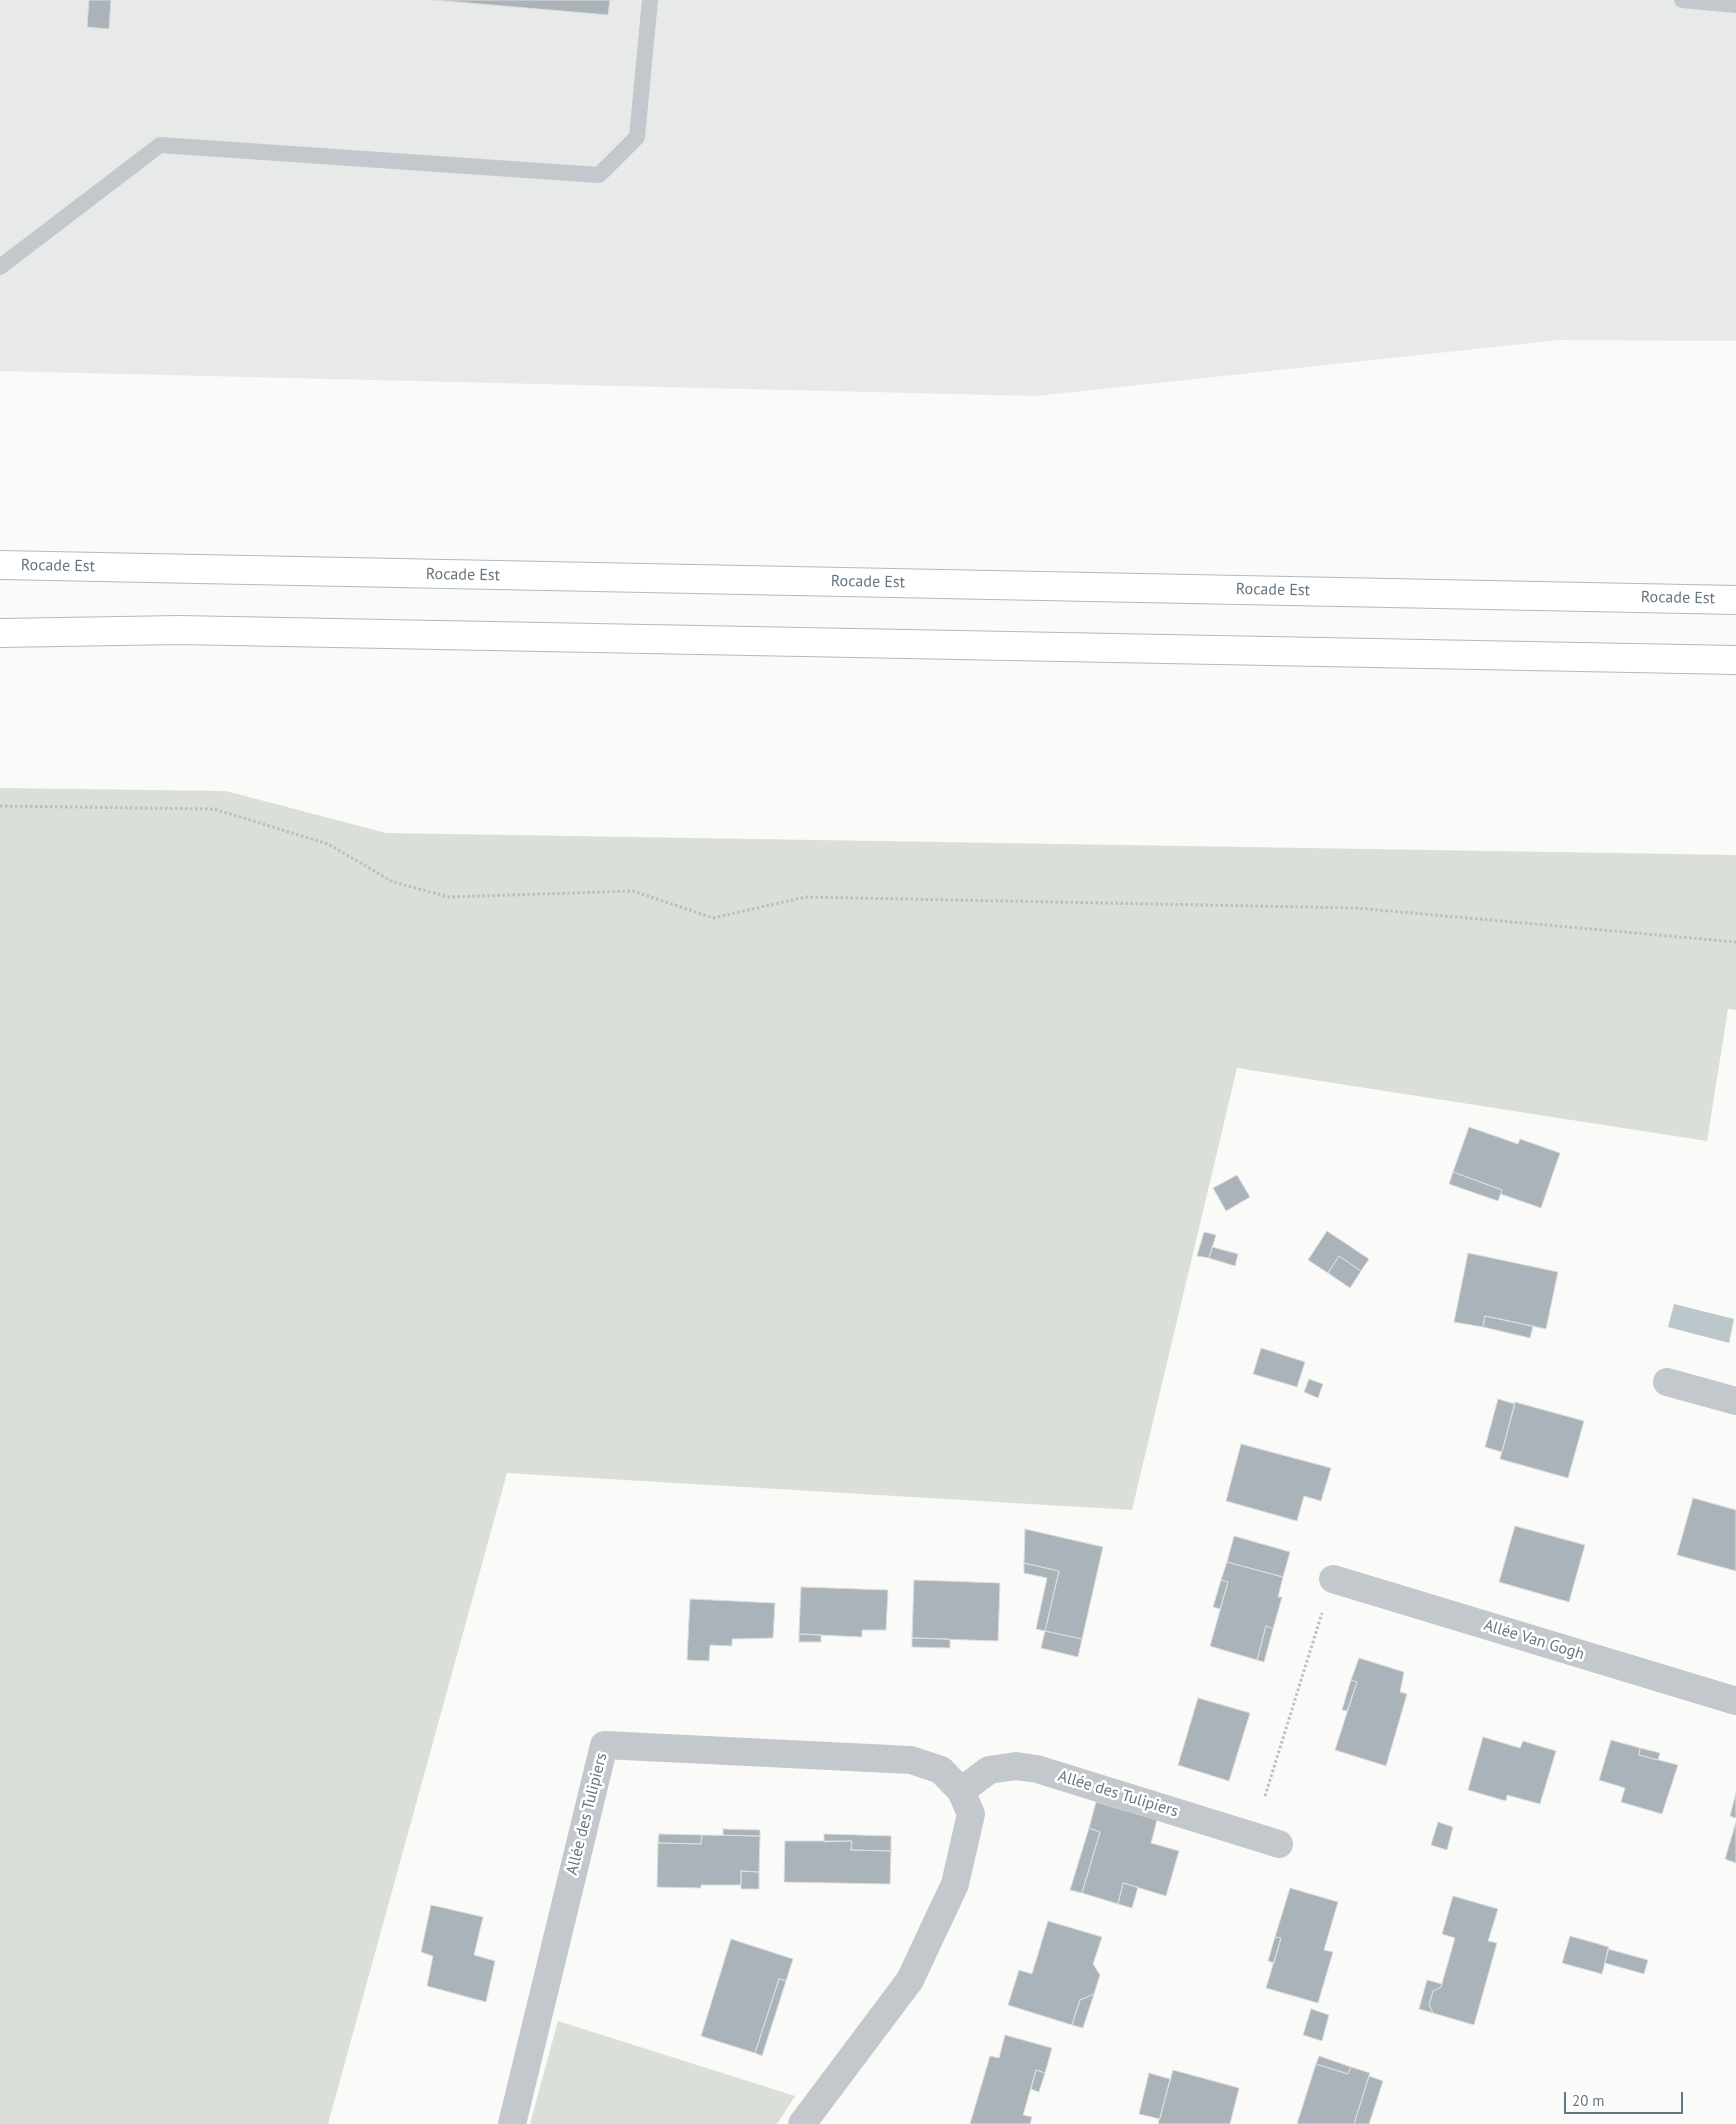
<!DOCTYPE html>
<meta charset="utf-8">
<style>
body{margin:0}
#map{position:relative;width:1736px;height:2124px;overflow:hidden;background:#fafaf8;font-family:"PT Sans",sans-serif}
canvas{display:block}
.scale{position:absolute;left:1564px;top:2092px;width:119px;height:22px;box-sizing:border-box;border:2px solid #657683;border-top:0;padding-left:6px;font-size:15px;line-height:18px;white-space:nowrap;color:#657683;-webkit-text-stroke:4px #fff;paint-order:stroke}
</style>
<div id="map">
<canvas width="1736" height="2124"></canvas>
<div class="scale">20 m</div>
</div>
<script>
const ctx = document.querySelector('canvas').getContext('2d');
ctx.lineJoin = 'round';
function paint(path, color) {
  ctx.fillStyle = color;
  ctx.fill(path, 'evenodd');
}
function poly(rows) {
  const path = new Path2D();
  for (const r of rows) {
    path.moveTo(r[0], r[1]);
    for (let i = 2; i < r.length; i += 2) path.lineTo(r[i], r[i + 1]);
  }
  return path;
}
function trace(path, color, width, dash) {
  ctx.strokeStyle = color;
  ctx.lineWidth = width;
  ctx.lineCap = dash ? 'butt' : 'round';
  ctx.setLineDash(dash || []);
  ctx.stroke(path);
}
function drawText(font, color, halo, rows, align = 'center') {
  ctx.font = font + ' "PT Sans",sans-serif';
  ctx.lineWidth = 5;
  ctx.setLineDash([]);
  ctx.textBaseline = 'middle';
  ctx.strokeStyle = halo;
  ctx.fillStyle = color;
  for (const [text, x, y, turn = 0] of rows) {
    ctx.save();
    ctx.translate(x, y);
    ctx.rotate((+turn || 0) * Math.PI / 180);
    ctx.textAlign = isNaN(turn) ? turn : align;
    if (halo) ctx.strokeText(text, 0, 0);
    ctx.fillText(text, 0, 0);
    ctx.restore();
  }
}
paint(poly([
 [0,0,1736,0,1736,341,1559,340,1036,396,0,371]
]), '#e8e9e9');
paint(poly([
 [0,788,226,791,386,833,1736,855,1736,1010,1728,1009,1707,1141,1237,1068,1132,1510,507,1473,328,2124,0,2124],
 [558,2021,795,2096,777,2124,530,2124]
]), '#dadfd7');
paint(poly([
 [1674,1304,1734,1319,1729,1343,1668,1327]
]), '#bbc7cb');
const building = poly([
 [89,0,111,0,109,29,87,27,89,0],
 [434,0,610,0,608,15,434,0],
 [1469,1127,1518,1144,1520,1139,1560,1153,1541,1208,1501,1194,1502,1190,1453,1172,1469,1127],
 [1453,1172,1502,1190,1498,1201,1449,1184,1453,1172],
 [1237,1175,1250,1197,1226,1211,1213,1188,1237,1175],
 [1327,1231,1369,1259,1361,1271,1339,1256,1328,1273,1308,1260,1327,1231],
 [1204,1232,1216,1235,1209,1258,1197,1256,1204,1232],
 [1212,1247,1238,1254,1235,1266,1209,1258,1212,1247],
 [1468,1253,1558,1272,1546,1329,1485,1316,1483,1327,1454,1322,1468,1253],
 [1339,1256,1361,1271,1350,1288,1328,1273,1339,1256],
 [1485,1316,1533,1326,1530,1338,1483,1327,1485,1316],
 [1261,1348,1305,1362,1297,1387,1253,1374,1261,1348],
 [1309,1379,1323,1384,1318,1398,1304,1392,1309,1379],
 [1498,1399,1515,1404,1502,1452,1485,1447,1498,1399],
 [1515,1402,1584,1421,1568,1478,1500,1459,1515,1402],
 [1241,1444,1331,1468,1321,1501,1304,1496,1297,1521,1226,1501,1241,1444],
 [1693,1498,1736,1510,1736,1571,1677,1555,1693,1498],
 [1515,1526,1585,1545,1569,1602,1499,1582,1515,1526],
 [1025,1529,1103,1547,1082,1639,1045,1631,1059,1571,1024,1563,1025,1529],
 [1234,1536,1290,1552,1283,1577,1227,1562,1234,1536],
 [1227,1562,1283,1577,1278,1597,1282,1597,1273,1629,1266,1626,1257,1660,1210,1646,1228,1582,1221,1580,1227,1562],
 [1024,1563,1059,1571,1045,1631,1036,1629,1047,1578,1024,1573,1024,1563],
 [914,1580,1000,1583,998,1641,912,1638,914,1580],
 [1221,1580,1228,1582,1220,1609,1213,1607,1221,1580],
 [801,1587,888,1590,886,1630,862,1630,862,1637,799,1634,801,1587],
 [690,1599,775,1603,773,1638,732,1639,732,1646,710,1645,709,1661,687,1660,690,1599],
 [1266,1626,1273,1629,1264,1662,1257,1660,1266,1626],
 [1045,1631,1082,1639,1078,1657,1041,1648,1045,1631],
 [799,1634,821,1635,821,1642,799,1642,799,1634],
 [912,1638,950,1639,950,1648,912,1647,912,1638],
 [1359,1658,1404,1672,1400,1692,1407,1694,1386,1766,1335,1750,1357,1682,1351,1680,1359,1658],
 [1351,1680,1357,1682,1347,1711,1342,1710,1351,1680],
 [1198,1698,1250,1713,1229,1781,1178,1765,1198,1698],
 [1483,1737,1520,1748,1523,1741,1556,1751,1540,1804,1507,1795,1506,1801,1468,1790,1483,1737],
 [1611,1740,1640,1748,1639,1755,1678,1765,1662,1814,1621,1802,1625,1788,1599,1780,1611,1740],
 [1640,1748,1660,1753,1658,1760,1639,1755,1640,1748],
 [1736,1793,1736,1818,1730,1816,1736,1793],
 [1096,1802,1157,1820,1151,1843,1179,1851,1166,1896,1123,1883,1118,1904,1082,1893,1100,1832,1089,1828,1096,1802],
 [1438,1822,1453,1827,1447,1850,1431,1845,1438,1822],
 [1736,1822,1736,1863,1725,1859,1736,1822],
 [1089,1828,1100,1832,1082,1893,1070,1890,1089,1828],
 [723,1829,760,1830,760,1836,723,1835,723,1829],
 [659,1834,702,1835,701,1844,658,1843,659,1834],
 [824,1834,891,1836,891,1851,851,1850,852,1841,824,1842,824,1834],
 [702,1835,760,1836,759,1872,741,1871,741,1885,701,1885,701,1888,657,1887,658,1843,701,1844,702,1835],
 [785,1841,852,1841,851,1850,891,1851,890,1884,784,1882,785,1841],
 [741,1871,759,1872,759,1889,741,1889,741,1871],
 [1123,1883,1138,1887,1132,1908,1118,1904,1123,1883],
 [1290,1888,1338,1902,1324,1950,1333,1952,1318,2003,1266,1988,1281,1938,1275,1937,1290,1888],
 [1453,1896,1498,1909,1488,1941,1497,1943,1474,2025,1433,2013,1429,2005,1433,1991,1441,1987,1455,1938,1442,1934,1453,1896],
 [431,1905,483,1917,474,1955,495,1961,486,2002,427,1986,433,1956,421,1952,431,1905],
 [1048,1921,1102,1937,1093,1964,1100,1975,1094,1994,1080,2000,1072,2025,1008,2005,1019,1970,1032,1974,1048,1921],
 [1570,1936,1609,1947,1602,1974,1562,1963,1570,1936],
 [1275,1937,1281,1938,1274,1963,1268,1961,1275,1937],
 [731,1939,793,1959,786,1981,779,1979,755,2053,701,2036,731,1939],
 [1608,1949,1648,1960,1644,1974,1605,1963,1608,1949],
 [779,1979,786,1981,762,2056,755,2053,779,1979],
 [1427,1980,1442,1984,1441,1987,1433,1991,1429,2005,1433,2013,1419,2009,1427,1980],
 [1094,1994,1083,2028,1072,2025,1080,2000,1094,1994],
 [1311,2009,1329,2015,1322,2041,1303,2035,1311,2009],
 [1005,2035,1052,2048,1045,2073,1036,2070,1023,2115,1032,2117,1030,2124,970,2124,990,2056,999,2058,1005,2035],
 [1319,2056,1351,2067,1348,2074,1316,2064,1319,2056],
 [1316,2064,1348,2074,1351,2067,1370,2073,1354,2124,1297,2124,1316,2064],
 [1036,2070,1045,2073,1039,2092,1031,2089,1036,2070],
 [1173,2070,1239,2088,1230,2124,1158,2124,1173,2070],
 [1149,2073,1170,2079,1160,2119,1139,2114,1149,2073],
 [1369,2076,1383,2081,1369,2124,1354,2124,1369,2076]
]);
paint(building, '#aab3b9');
trace(building, '#dcdcda', 1);
const highway = poly([
 [0,565,1736,600],
 [0,633,179,630,1736,660]
]);
trace(highway, '#b4b9bd', 30);
trace(poly([
 [0,806,214,809,328,844,393,882,449,897,633,891,713,918,805,897,1356,908,1736,942],
 [1265,1796,1322,1613]
]), '#bbbfc2', 3, [2.5, 2.5]);
trace(poly([
 [1682,0,1736,5],
 [0,267,160,145,599,175,637,137,650,0]
]), '#c3c8cc', 16);
trace(poly([
 [1667,1382,1736,1401],
 [1333,1579,1736,1701],
 [961,1791,989,1770,1016,1766,1037,1769,1279,1844],
 [512,2124,604,1745,911,1760,941,1770,961,1791,971,1814,955,1884,910,1980,802,2124]
]), '#c3c8cc', 28);
trace(highway, '#fff', 28);
drawText('16px', '#657683', '#fff', [
 ["Rocade Est",58,566,1],
 ["Rocade Est",463,575,1],
 ["Rocade Est",868,582,1],
 ["Rocade Est",1273,590,1],
 ["Rocade Est",1678,598,1],
 ["Allée Van Gogh",1534,1640,17],
 ["Allée des Tulipiers",1118,1794,17],
 ["Allée des Tulipiers",587,1814,-76]
]);
</script>
